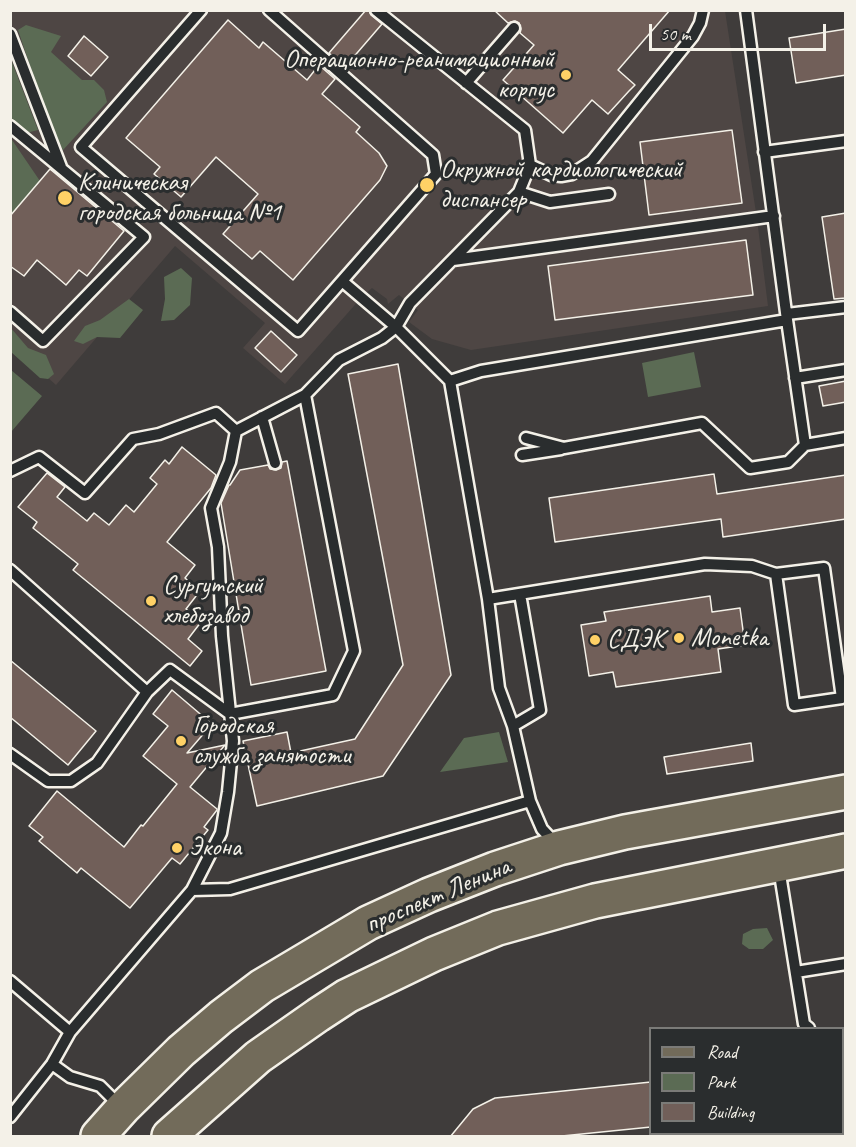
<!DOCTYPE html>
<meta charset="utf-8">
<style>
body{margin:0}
#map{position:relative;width:856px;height:1147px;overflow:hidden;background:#3f3c3b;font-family:Caveat,sans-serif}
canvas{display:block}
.frame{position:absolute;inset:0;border:12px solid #f4f1e8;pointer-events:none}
.legend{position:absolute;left:649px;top:1027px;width:195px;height:108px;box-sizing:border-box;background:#2a2d2e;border:2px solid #7b7b78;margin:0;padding:8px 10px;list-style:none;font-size:18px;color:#f4f1e8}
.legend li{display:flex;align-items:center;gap:12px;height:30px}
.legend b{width:30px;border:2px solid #7b7b78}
.scale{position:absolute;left:649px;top:24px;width:177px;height:27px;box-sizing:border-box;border:3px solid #f4f1e8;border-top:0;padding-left:8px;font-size:18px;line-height:21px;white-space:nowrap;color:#f4f1e8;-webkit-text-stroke:4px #2a2d2e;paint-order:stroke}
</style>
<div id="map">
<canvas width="856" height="1147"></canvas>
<div class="frame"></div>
<ul class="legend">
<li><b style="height:8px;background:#726b5a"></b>Road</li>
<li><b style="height:16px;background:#5b6b54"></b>Park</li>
<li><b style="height:16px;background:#715f59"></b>Building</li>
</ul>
<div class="scale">50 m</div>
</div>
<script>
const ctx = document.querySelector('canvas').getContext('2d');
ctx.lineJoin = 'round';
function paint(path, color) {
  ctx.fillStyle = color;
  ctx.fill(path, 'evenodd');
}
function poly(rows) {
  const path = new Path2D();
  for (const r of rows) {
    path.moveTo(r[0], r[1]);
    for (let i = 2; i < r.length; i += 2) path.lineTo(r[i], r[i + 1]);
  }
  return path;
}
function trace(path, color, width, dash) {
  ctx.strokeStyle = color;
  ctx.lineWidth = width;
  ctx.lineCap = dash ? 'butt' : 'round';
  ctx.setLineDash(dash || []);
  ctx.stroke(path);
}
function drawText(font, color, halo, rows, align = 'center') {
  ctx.font = font + ' Caveat,sans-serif';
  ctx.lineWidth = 6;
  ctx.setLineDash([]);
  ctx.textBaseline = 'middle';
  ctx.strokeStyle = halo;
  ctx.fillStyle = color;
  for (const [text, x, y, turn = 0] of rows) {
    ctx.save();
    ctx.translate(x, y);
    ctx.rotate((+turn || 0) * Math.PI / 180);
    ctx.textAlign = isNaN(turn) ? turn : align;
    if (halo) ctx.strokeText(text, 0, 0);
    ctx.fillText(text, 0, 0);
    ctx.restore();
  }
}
paint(poly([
 [11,11,725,11,757,219,768,306,471,350,432,339,409,322,418,310,399,295,388,304,387,299,372,288,361,298,285,384,243,348,265,323,175,246,56,385,11,345]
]), '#4e4644');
paint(poly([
 [26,25,61,36,51,52,82,80,94,80,104,90,107,102,63,150,51,128,18,30],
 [10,57,38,130,26,133,11,119],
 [10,137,40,181,13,214,10,212],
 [181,268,192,278,190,305,174,320,161,321,165,299,164,277],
 [129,299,143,310,120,338,97,337,83,344,74,341,85,326,100,320],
 [10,327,28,348,46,355,54,374,48,379,40,378,11,352],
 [694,352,701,387,648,397,642,363],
 [11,370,42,396,11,432],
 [499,732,508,762,440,772,464,738],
 [767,928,773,940,763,949,749,949,742,944,743,934,753,929]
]), '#5b6b54');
const building = poly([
 [366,10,369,10,371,15,382,24,345,67,329,53,366,10],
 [494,10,670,10,618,70,635,85,629,91,608,114,592,100,563,133,503,80,534,45,520,33,521,29,519,23,515,21,508,23,494,10],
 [228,20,259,48,263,42,307,80,319,65,335,79,322,94,360,127,356,132,379,153,387,166,380,180,293,280,260,251,252,259,223,234,258,194,216,157,181,197,154,174,160,167,126,138,228,20],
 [846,29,846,75,796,83,789,38,846,29],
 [84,36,108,57,91,76,68,56,84,36],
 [732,130,742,203,649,215,640,142,732,130],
 [50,169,124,231,87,276,79,270,66,285,37,260,24,276,10,266,10,216,50,169],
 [846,213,846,298,834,299,822,217,846,213],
 [746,240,753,295,555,320,548,266,746,240],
 [271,331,297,355,281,372,255,348,271,331],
 [398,364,451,675,383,776,257,806,243,741,287,732,291,753,355,739,403,665,348,374,398,364],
 [846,381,846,402,823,406,819,386,846,381],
 [182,447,216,475,211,488,167,542,195,565,185,578,200,591,186,609,201,622,188,639,202,651,190,666,73,570,78,564,33,528,37,522,18,507,47,473,65,487,57,497,87,521,94,513,109,525,126,505,134,512,157,484,150,478,165,460,169,464,182,447],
 [287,461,326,671,251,685,221,503,229,485,230,485,240,470,268,465,270,469,276,470,281,468,282,462,287,461],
 [714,474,717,494,846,475,846,519,723,537,721,519,555,542,549,498,714,474],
 [710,596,712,612,740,608,745,645,718,649,721,672,616,687,613,672,589,676,581,625,606,621,604,612,710,596],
 [10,660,96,731,68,765,10,717,10,660],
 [172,690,212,724,187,753,225,745,190,787,217,809,217,810,204,827,208,830,180,864,172,858,130,908,81,868,77,873,39,841,43,837,29,826,57,791,124,847,141,825,143,826,177,784,143,756,168,726,153,714,172,690],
 [751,743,753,761,667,774,664,757,751,743],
 [651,1082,651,1127,552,1137,450,1137,473,1109,495,1098,651,1082]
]);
paint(building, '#715f59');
trace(building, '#f4f1e8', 1.5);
const lane = poly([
 [201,10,81,147,298,331,436,174,433,155,269,10],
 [746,10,787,320,805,445],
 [10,34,61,167],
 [466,83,514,28],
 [10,126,144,237,43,341,10,312],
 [764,152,846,141],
 [530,165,551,175,561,176,572,174,592,161,693,36,700,23,703,10],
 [519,192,550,202,609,194],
 [453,260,774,216],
 [342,281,396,327,450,381,488,599,499,688,513,726,530,801,542,829,557,845],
 [787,314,846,307],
 [795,378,846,370],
 [450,381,481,371,787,320],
 [262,417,275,463],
 [526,438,564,448,702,423,750,468,788,462,805,445,846,438],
 [522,455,561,449],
 [10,471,39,457,85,493,133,439,159,434,216,413,236,431],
 [10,570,147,692],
 [488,599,705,564,752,566,776,574,824,568,842,698,794,705,776,574],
 [513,726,540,710,520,594],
 [10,754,48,781,71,781,97,763,147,692,170,670,230,714,333,695,354,651,305,395],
 [779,868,804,1024,809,1028],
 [192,890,221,833,228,792,233,741,222,636,218,547,211,508,230,462,236,431,305,395,339,360,382,338,396,327,410,303,519,192,530,165,525,130,376,10],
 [796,972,846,964],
 [10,981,70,1032],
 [842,1055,846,1057],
 [52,1064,70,1077,100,1086,120,1106],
 [10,1117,52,1064,70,1032,192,890,230,889,530,801]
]);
const primary = poly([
 [98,1136,123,1108,181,1051,221,1017,262,986,368,923,429,895,495,869,559,848,625,832,846,792],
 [169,1136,258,1057,318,1015,347,996,434,954,498,928,595,901,846,851]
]);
trace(lane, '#f4f1e8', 15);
trace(primary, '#f4f1e8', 38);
trace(lane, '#2a2d2e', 10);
trace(primary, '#726b5a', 33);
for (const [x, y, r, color] of [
 [566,75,6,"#ffd166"],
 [427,185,8,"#ffd166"],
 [65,198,8,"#ffd166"],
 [151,601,6,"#ffd166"],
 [679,638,6,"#ffd166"],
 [595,640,6,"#ffd166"],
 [181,741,6,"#ffd166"],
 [177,848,6,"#ffd166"]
]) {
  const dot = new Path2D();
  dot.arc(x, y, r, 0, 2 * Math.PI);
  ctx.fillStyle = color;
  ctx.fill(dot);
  trace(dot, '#2a2d2e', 2);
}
drawText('26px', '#f4f1e8', '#2a2d2e', [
 ["Операционно-реанимационный",554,60,"right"],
 ["корпус",554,90,"right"],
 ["Окружной кардиологический",440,170],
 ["диспансер",440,200],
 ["Клиническая",78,183],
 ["городская больница №1",78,213],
 ["Сургутский",163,586],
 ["хлебозавод",163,616],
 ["Monetka",691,638],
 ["СДЭК",607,640],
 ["Городская",193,726],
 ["служба занятости",193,756],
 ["Экона",189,848]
], 'left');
drawText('26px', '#f4f1e8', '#2a2d2e', [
 ["проспект Ленина",438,896,-23]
]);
</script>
